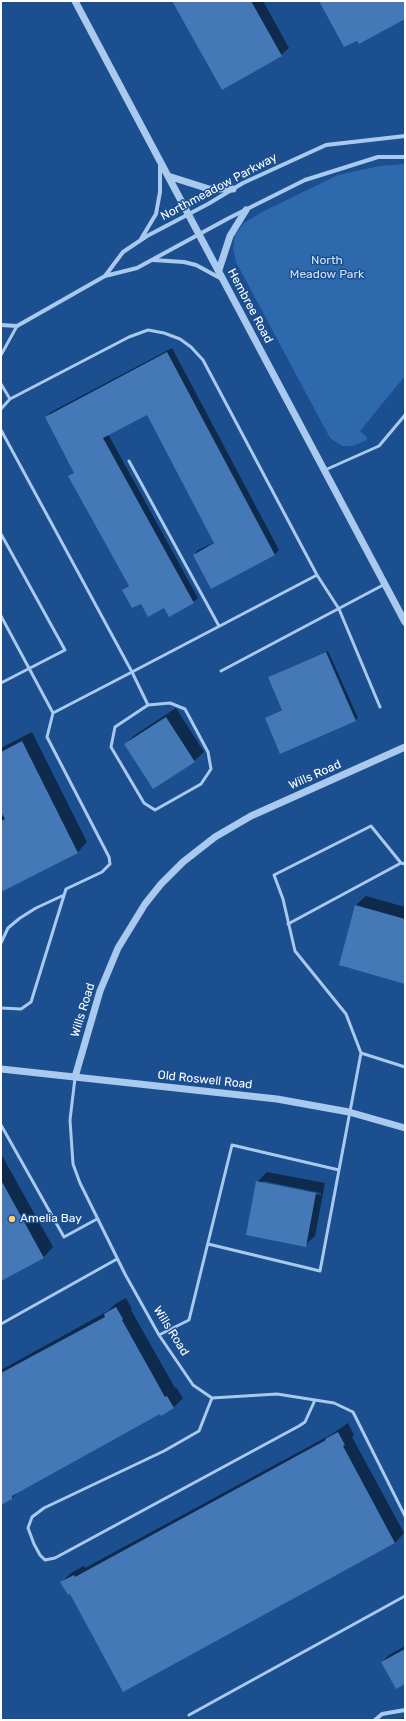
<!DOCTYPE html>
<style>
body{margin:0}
#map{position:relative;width:406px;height:1721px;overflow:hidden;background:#1b4f8f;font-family:Rubik,sans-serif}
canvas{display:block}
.frame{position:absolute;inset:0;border:2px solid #fff;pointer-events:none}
</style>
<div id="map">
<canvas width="406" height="1721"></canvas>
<div class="frame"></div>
</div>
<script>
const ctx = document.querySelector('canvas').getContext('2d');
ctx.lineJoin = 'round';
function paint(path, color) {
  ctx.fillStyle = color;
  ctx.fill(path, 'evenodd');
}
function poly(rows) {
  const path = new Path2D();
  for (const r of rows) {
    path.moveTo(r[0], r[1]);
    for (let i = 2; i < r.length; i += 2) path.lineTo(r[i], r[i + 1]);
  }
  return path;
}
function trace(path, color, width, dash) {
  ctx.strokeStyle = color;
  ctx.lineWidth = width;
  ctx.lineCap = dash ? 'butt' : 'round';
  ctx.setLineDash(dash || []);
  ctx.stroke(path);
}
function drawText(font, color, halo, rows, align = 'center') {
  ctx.font = font + ' Rubik,sans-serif';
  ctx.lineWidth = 3;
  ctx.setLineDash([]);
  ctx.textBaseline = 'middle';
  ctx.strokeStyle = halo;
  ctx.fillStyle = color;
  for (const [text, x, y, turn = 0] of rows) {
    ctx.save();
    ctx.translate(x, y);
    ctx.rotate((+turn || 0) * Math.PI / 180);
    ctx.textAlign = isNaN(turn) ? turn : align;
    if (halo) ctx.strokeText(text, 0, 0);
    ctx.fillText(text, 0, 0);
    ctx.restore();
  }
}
paint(poly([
 [405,164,405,378,404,377,360,431,367,437,367,440,353,446,342,446,330,438,236,262,233,248,235,235,244,223,262,212,338,175,380,166]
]), '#2e69ad');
paint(poly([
 [174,1,263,1,289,48,281,55],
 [172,348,279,550,274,555,194,555,198,550,215,542,147,414,108,434,198,598,193,602,165,606,141,603,123,590,129,585,70,477,75,472,46,417,51,412],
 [328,651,358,718,355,720,266,718,283,709,272,675],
 [176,708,204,752,194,761,153,788,125,744,135,735],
 [32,732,87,842,78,852,1,890,1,817,4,815,1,808,1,748],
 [366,896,405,907,405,983,356,905],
 [1,1154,53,1247,44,1257,1,1280],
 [267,1172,325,1183,315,1236,305,1245,257,1182],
 [263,1181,321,1193,321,1195,263,1184],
 [126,1298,132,1309,131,1310,175,1388,176,1387,183,1398,173,1408,160,1413,18,1492,12,1498,1,1504,1,1370,108,1311,115,1304],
 [348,1423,354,1435,352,1437,404,1533,395,1543,123,1690,70,1593,62,1582,71,1573,84,1566,85,1568,332,1434],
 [405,1646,405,1682,382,1662,389,1655],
 [405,1718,405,1720,398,1720,398,1719]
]), '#0007');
paint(poly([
 [172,1,251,1,282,56,222,90],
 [319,1,405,1,405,19,359,44,357,41,344,47],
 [167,352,275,555,211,589,193,555,214,543,147,415,103,438,194,603,169,617,164,608,148,617,141,604,132,608,122,590,129,586,68,476,74,473,45,417],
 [326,652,356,721,280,754,265,718,282,710,268,677],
 [166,717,195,762,153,789,124,744],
 [22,741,78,853,1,892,1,821,5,819,1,811,1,752],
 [355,905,405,919,405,984,339,965],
 [1,1180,44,1258,1,1281],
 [256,1181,316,1193,306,1247,246,1235],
 [116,1307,123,1319,122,1320,165,1397,167,1396,174,1408,161,1416,160,1414,12,1496,12,1499,1,1505,1,1373,105,1317,104,1314],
 [338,1432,345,1445,343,1446,395,1543,123,1692,70,1594,68,1595,60,1582,74,1575,75,1577,326,1440,325,1439],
 [405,1649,405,1684,396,1689,381,1662]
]), '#4478b7');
trace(poly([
 [1,355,17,326],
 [1,384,10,399],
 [1,409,10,399,129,337,148,330,164,333,180,339,191,347,203,360,317,575,132,672,1,430],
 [129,461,219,626],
 [325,470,379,446,405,415],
 [1,534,65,650,1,683],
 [317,575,339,609,380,707],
 [1,616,53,713],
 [221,671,385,584],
 [288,924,401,863],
 [1,943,8,928,20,918,36,908,64,895],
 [1,1008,21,1009,31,1002,66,889,102,872,110,864,109,857,47,737,53,713,132,672,148,705,115,727,111,747,144,803,155,810,201,784,211,769,208,752,185,709,170,703,148,705],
 [361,1053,405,1067],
 [75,1078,70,1120,73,1164,80,1183,125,1274,159,1335,193,1385,212,1398],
 [1,1125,64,1237,97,1219],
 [208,1244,320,1271,361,1053,346,1014,295,951,283,899,274,875,371,826,401,863,405,864],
 [1,1324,117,1259],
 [159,1335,189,1320,232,1145,339,1170],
 [212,1398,199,1431,164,1451,44,1508,32,1517,28,1528,34,1544,40,1555,45,1560,55,1558,299,1426,305,1422,315,1400],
 [212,1398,277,1394,334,1403,353,1412,405,1516],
 [189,1715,405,1596]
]), '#a9c9ee', 3);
trace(poly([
 [141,239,156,214,160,192,160,164],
 [153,260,184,262,196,265,220,278],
 [105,276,123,252,147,236,208,204,243,183,326,145,405,136],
 [1,325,17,326,105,276,137,268,229,218,305,180,378,157,405,157],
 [375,1720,382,1714,405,1710]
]), '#a9c9ee', 4);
trace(poly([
 [75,1,405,622],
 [168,176,209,189,233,189],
 [219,270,230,236,246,210],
 [1,1069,277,1099,349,1112,405,1128],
 [75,1077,100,991,118,948,145,904,161,884,183,862,215,837,251,816,405,747]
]), '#a9c9ee', 7);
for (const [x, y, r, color] of [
 [12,1219,4,"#ffd166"]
]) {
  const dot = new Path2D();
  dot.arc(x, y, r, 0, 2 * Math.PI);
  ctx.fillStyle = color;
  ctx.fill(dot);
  trace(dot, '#1b4f8f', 1.5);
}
drawText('12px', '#fff', '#1b4f8f', [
 ["Northmeadow Parkway",219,187,-28],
 ["Hembree Road",250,306,62],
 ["Wills Road",315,775,-24],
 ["Wills Road",83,1010,-73],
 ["Old Roswell Road",205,1080,6],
 ["Wills Road",171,1331,58]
]);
drawText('12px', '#cfe3fa', '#1b4f8f', [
 ["North",327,261],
 ["Meadow Park",327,275]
]);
drawText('12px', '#fff', '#1b4f8f', [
 ["Amelia Bay",20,1219]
], 'left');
</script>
